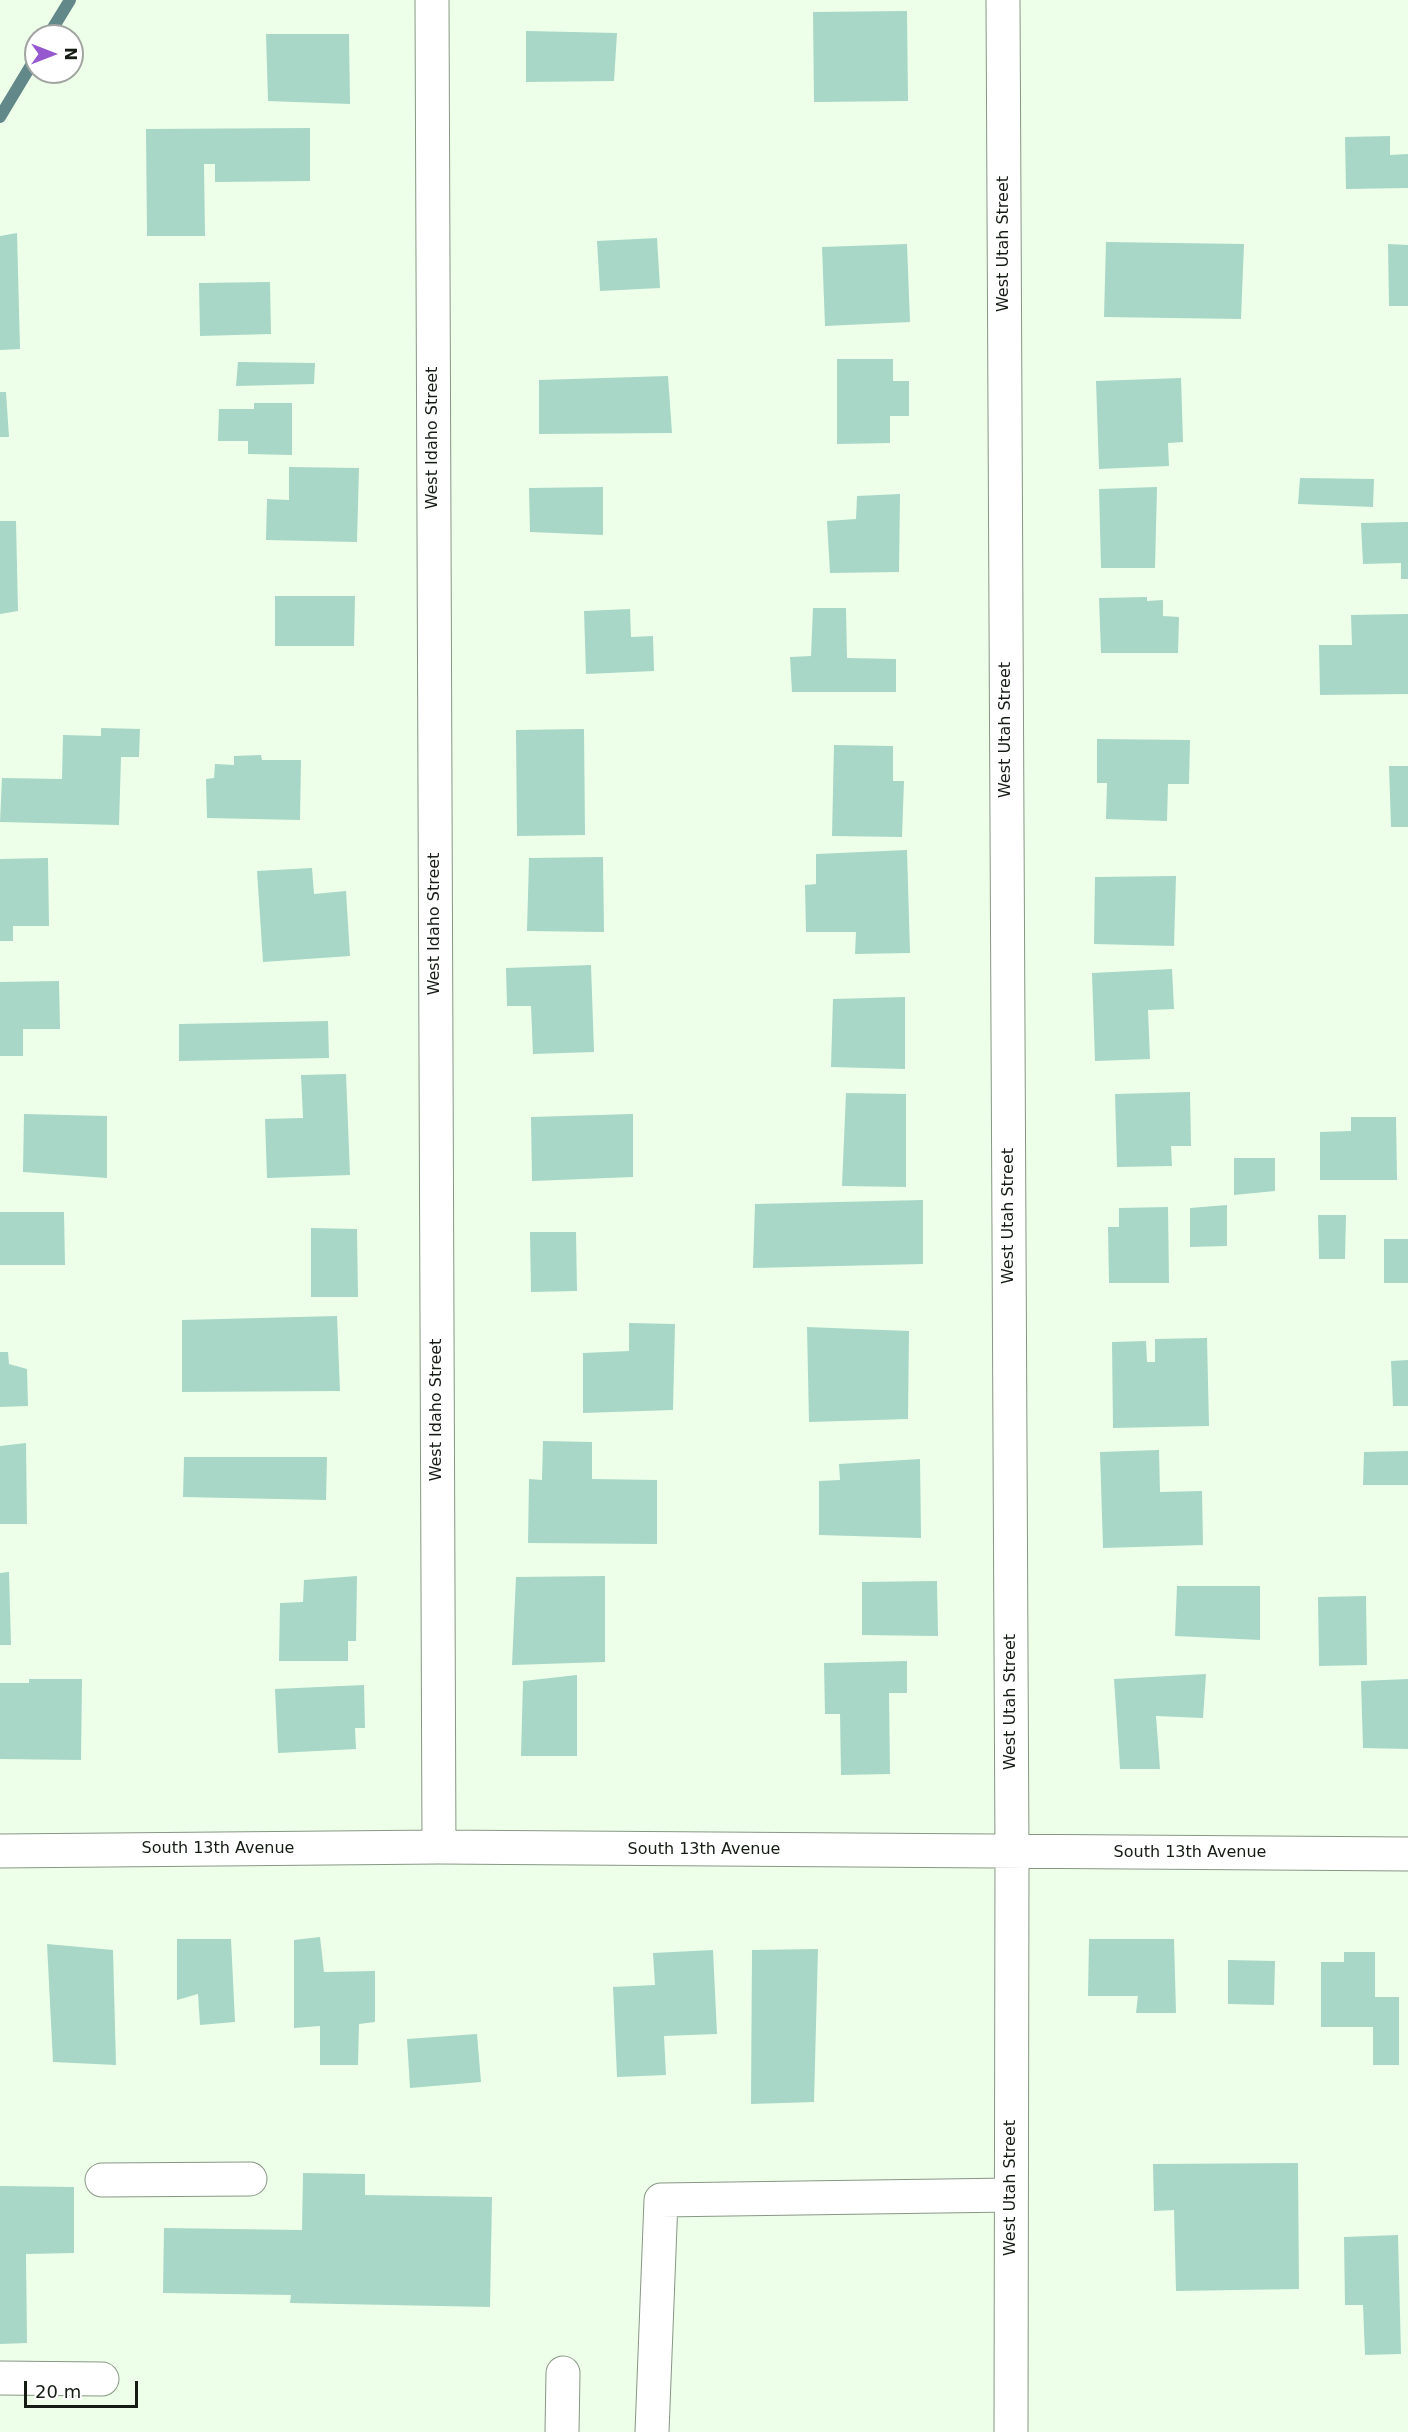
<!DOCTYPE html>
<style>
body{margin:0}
#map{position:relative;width:1408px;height:2432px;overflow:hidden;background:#edffe9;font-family:"DejaVu Sans",sans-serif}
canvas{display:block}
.north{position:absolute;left:24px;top:24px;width:60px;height:60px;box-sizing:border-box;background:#fff;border:2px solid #a1a4a1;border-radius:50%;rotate:90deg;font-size:16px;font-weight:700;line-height:24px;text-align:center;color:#151c14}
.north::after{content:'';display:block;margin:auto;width:21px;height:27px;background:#9658ce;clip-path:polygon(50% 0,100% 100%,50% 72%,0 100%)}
.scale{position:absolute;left:24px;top:2381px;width:114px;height:27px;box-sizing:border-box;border:3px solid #151c14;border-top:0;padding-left:8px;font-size:18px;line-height:21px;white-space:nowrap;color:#151c14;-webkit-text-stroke:4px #fff;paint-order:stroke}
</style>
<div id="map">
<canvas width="1408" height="2432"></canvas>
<div class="north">N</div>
<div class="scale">20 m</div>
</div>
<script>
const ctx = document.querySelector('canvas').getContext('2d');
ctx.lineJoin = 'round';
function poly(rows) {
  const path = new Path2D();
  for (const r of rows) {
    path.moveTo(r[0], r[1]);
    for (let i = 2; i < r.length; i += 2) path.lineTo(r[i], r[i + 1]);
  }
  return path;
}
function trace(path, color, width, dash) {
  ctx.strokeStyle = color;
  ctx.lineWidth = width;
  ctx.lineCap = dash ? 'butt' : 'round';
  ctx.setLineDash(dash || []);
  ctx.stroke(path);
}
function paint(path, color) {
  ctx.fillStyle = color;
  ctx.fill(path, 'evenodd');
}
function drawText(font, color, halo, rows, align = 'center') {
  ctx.font = font + ' "DejaVu Sans",sans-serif';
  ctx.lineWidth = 4.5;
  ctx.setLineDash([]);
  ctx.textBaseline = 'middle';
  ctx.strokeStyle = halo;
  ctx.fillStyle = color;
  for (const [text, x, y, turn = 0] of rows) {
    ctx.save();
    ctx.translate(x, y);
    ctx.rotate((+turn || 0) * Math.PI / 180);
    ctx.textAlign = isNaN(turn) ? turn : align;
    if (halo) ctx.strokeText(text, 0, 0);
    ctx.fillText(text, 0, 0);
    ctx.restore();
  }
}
trace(poly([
 [48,36,70,0],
 [0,117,36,57]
]), '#63888a', 12);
paint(poly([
 [907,11,908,101,814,102,813,12],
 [526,31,617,33,614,81,526,82],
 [266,34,349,34,350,104,268,101],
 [310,128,310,181,215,182,215,164,204,164,205,236,147,236,146,129],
 [1390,136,1390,155,1408,154,1408,188,1346,189,1345,137],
 [17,233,20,349,0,350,0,236],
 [657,238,660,288,600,291,597,241],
 [1106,242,1244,244,1241,319,1104,317],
 [907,244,910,322,825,326,822,247],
 [1388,244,1408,245,1408,306,1389,306],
 [270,282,271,334,200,336,199,283],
 [837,359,893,359,893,381,909,381,909,416,890,416,890,443,837,444],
 [238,362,315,363,314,384,236,386],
 [668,376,672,433,539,434,539,380],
 [1181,378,1183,442,1168,443,1169,466,1099,469,1096,381],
 [0,392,6,392,9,437,0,437],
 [254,403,292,403,292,455,248,454,248,441,218,441,219,409,254,409],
 [289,467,359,468,357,542,266,540,267,499,289,500],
 [1300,478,1374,479,1373,507,1298,504],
 [603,487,603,535,530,532,529,488],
 [1157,487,1155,568,1101,568,1099,489],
 [900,494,899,572,830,573,827,521,856,519,857,496],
 [0,521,16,521,18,611,0,614],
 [1408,522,1408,579,1401,579,1401,563,1363,564,1361,523],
 [275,596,355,596,354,646,275,646],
 [1147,597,1147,601,1163,600,1163,616,1179,617,1178,653,1101,653,1099,598],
 [813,608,846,608,847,658,896,659,896,692,792,692,790,657,811,656],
 [630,609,631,637,653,636,654,671,586,674,584,611],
 [1408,614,1408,694,1320,695,1319,645,1352,645,1351,615],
 [101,728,140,729,139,757,121,757,119,825,0,822,2,778,62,779,63,735,101,736],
 [584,729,585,835,517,836,516,730],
 [1097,739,1190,740,1189,784,1168,784,1167,821,1106,819,1107,783,1097,783],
 [834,745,893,746,893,781,904,781,902,837,832,836],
 [261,755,262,760,301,760,300,820,207,818,206,779,214,778,215,764,234,765,234,756],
 [1389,766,1408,766,1408,827,1391,827],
 [907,850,910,953,855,954,856,932,806,932,805,885,816,884,816,854],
 [603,857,604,932,527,931,529,858],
 [48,858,49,926,13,926,13,941,0,941,0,859],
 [312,868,314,894,346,891,350,956,263,962,257,871],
 [1176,876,1174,946,1094,944,1095,877],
 [591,965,594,1052,533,1054,531,1006,507,1006,506,968],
 [1172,969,1174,1009,1148,1010,1150,1059,1095,1061,1092,973],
 [59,981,60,1029,23,1029,23,1056,0,1056,0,982],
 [905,997,905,1069,831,1067,833,999],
 [328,1021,329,1058,179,1061,179,1024],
 [346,1074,350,1175,267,1178,265,1119,303,1118,301,1075],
 [1190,1092,1191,1146,1171,1146,1172,1166,1117,1167,1115,1094],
 [846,1093,906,1094,906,1187,842,1186],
 [24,1114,107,1116,107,1178,23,1172],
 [633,1114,633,1177,532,1181,531,1117],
 [1351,1117,1396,1117,1397,1180,1320,1180,1320,1132,1351,1131],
 [1234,1158,1275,1158,1275,1191,1234,1195],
 [923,1200,923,1264,753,1268,755,1204],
 [1227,1205,1227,1246,1190,1247,1190,1208],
 [1168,1207,1169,1283,1109,1283,1108,1227,1119,1227,1119,1208],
 [0,1212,64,1212,65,1265,0,1265],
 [1318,1215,1346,1215,1345,1259,1319,1259],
 [311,1228,357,1229,358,1297,311,1297],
 [530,1232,576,1232,577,1291,531,1292],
 [1384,1239,1408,1239,1408,1283,1384,1283],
 [337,1316,340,1391,182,1392,182,1320],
 [629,1323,675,1324,673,1410,583,1413,583,1353,629,1351],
 [807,1327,909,1331,908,1419,809,1422],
 [1207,1338,1209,1426,1113,1428,1112,1342,1146,1341,1147,1362,1155,1362,1155,1339],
 [0,1352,8,1352,9,1364,27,1369,28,1406,0,1407],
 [1408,1360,1408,1406,1393,1406,1391,1361],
 [543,1441,592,1442,592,1479,657,1480,657,1544,528,1543,529,1479,542,1480],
 [26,1443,27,1524,0,1524,0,1446],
 [1159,1450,1160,1492,1202,1491,1203,1545,1103,1548,1100,1452],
 [1408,1451,1408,1485,1363,1485,1364,1452],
 [184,1457,327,1457,326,1500,183,1497],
 [920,1459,921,1538,819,1535,819,1481,840,1480,839,1464],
 [9,1572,11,1645,0,1645,0,1573],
 [357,1576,356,1641,348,1641,348,1661,279,1661,280,1603,303,1602,304,1580],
 [605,1576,605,1662,512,1665,516,1577],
 [937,1581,938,1636,862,1635,862,1582],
 [1177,1586,1260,1586,1260,1640,1175,1636],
 [1366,1596,1367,1665,1319,1666,1318,1597],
 [907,1661,907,1693,889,1693,890,1774,841,1775,840,1714,825,1714,824,1663],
 [1206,1674,1203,1718,1156,1716,1160,1769,1120,1769,1114,1679],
 [577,1675,577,1756,521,1756,523,1681],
 [29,1679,82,1679,81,1760,0,1759,0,1683,29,1683],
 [1408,1679,1408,1749,1363,1748,1361,1681],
 [364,1685,365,1728,355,1728,356,1749,278,1753,275,1689],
 [320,1937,324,1972,375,1971,375,2022,359,2024,358,2065,320,2065,320,2026,294,2028,294,1940],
 [177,1939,231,1939,235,2022,200,2025,198,1994,177,2000],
 [1089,1939,1174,1939,1176,2013,1136,2013,1138,1996,1088,1996],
 [47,1944,113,1950,116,2065,53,2062],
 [818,1949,814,2102,751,2104,752,1950],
 [713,1950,717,2034,664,2036,666,2075,617,2077,613,1987,655,1985,653,1953],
 [1344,1952,1375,1952,1375,1997,1399,1997,1399,2065,1373,2065,1373,2027,1321,2027,1321,1962,1344,1962],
 [1228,1960,1275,1961,1274,2005,1228,2004],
 [477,2034,481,2082,410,2088,407,2039],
 [1298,2163,1299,2289,1176,2291,1174,2210,1154,2211,1153,2164],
 [303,2173,365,2174,365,2195,492,2197,490,2307,290,2303,291,2295,163,2293,164,2228,302,2230],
 [0,2186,74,2187,74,2253,26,2254,27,2343,0,2344],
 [1398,2235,1401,2354,1365,2355,1363,2305,1345,2305,1344,2237]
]), '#a8d7c8');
const minor = poly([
 [432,0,439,1847],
 [1003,0,1012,1852,1011,2432],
 [0,1851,439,1847,1408,1854],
 [102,2180,250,2179],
 [0,2378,102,2379],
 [562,2432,563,2373],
 [652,2432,661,2200,1011,2195]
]);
trace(minor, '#879784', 35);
trace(minor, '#fff', 33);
drawText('16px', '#151c14', '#fff', [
 ["West Utah Street",1004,244,-90],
 ["West Idaho Street",433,438,-90],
 ["West Utah Street",1006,730,-90],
 ["West Idaho Street",435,924,-90],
 ["West Utah Street",1009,1216,-90],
 ["West Idaho Street",437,1410,-90],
 ["West Utah Street",1011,1702,-90],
 ["South 13th Avenue",218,1849],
 ["South 13th Avenue",704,1850],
 ["South 13th Avenue",1190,1853],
 ["West Utah Street",1011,2188,-90]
]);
</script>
